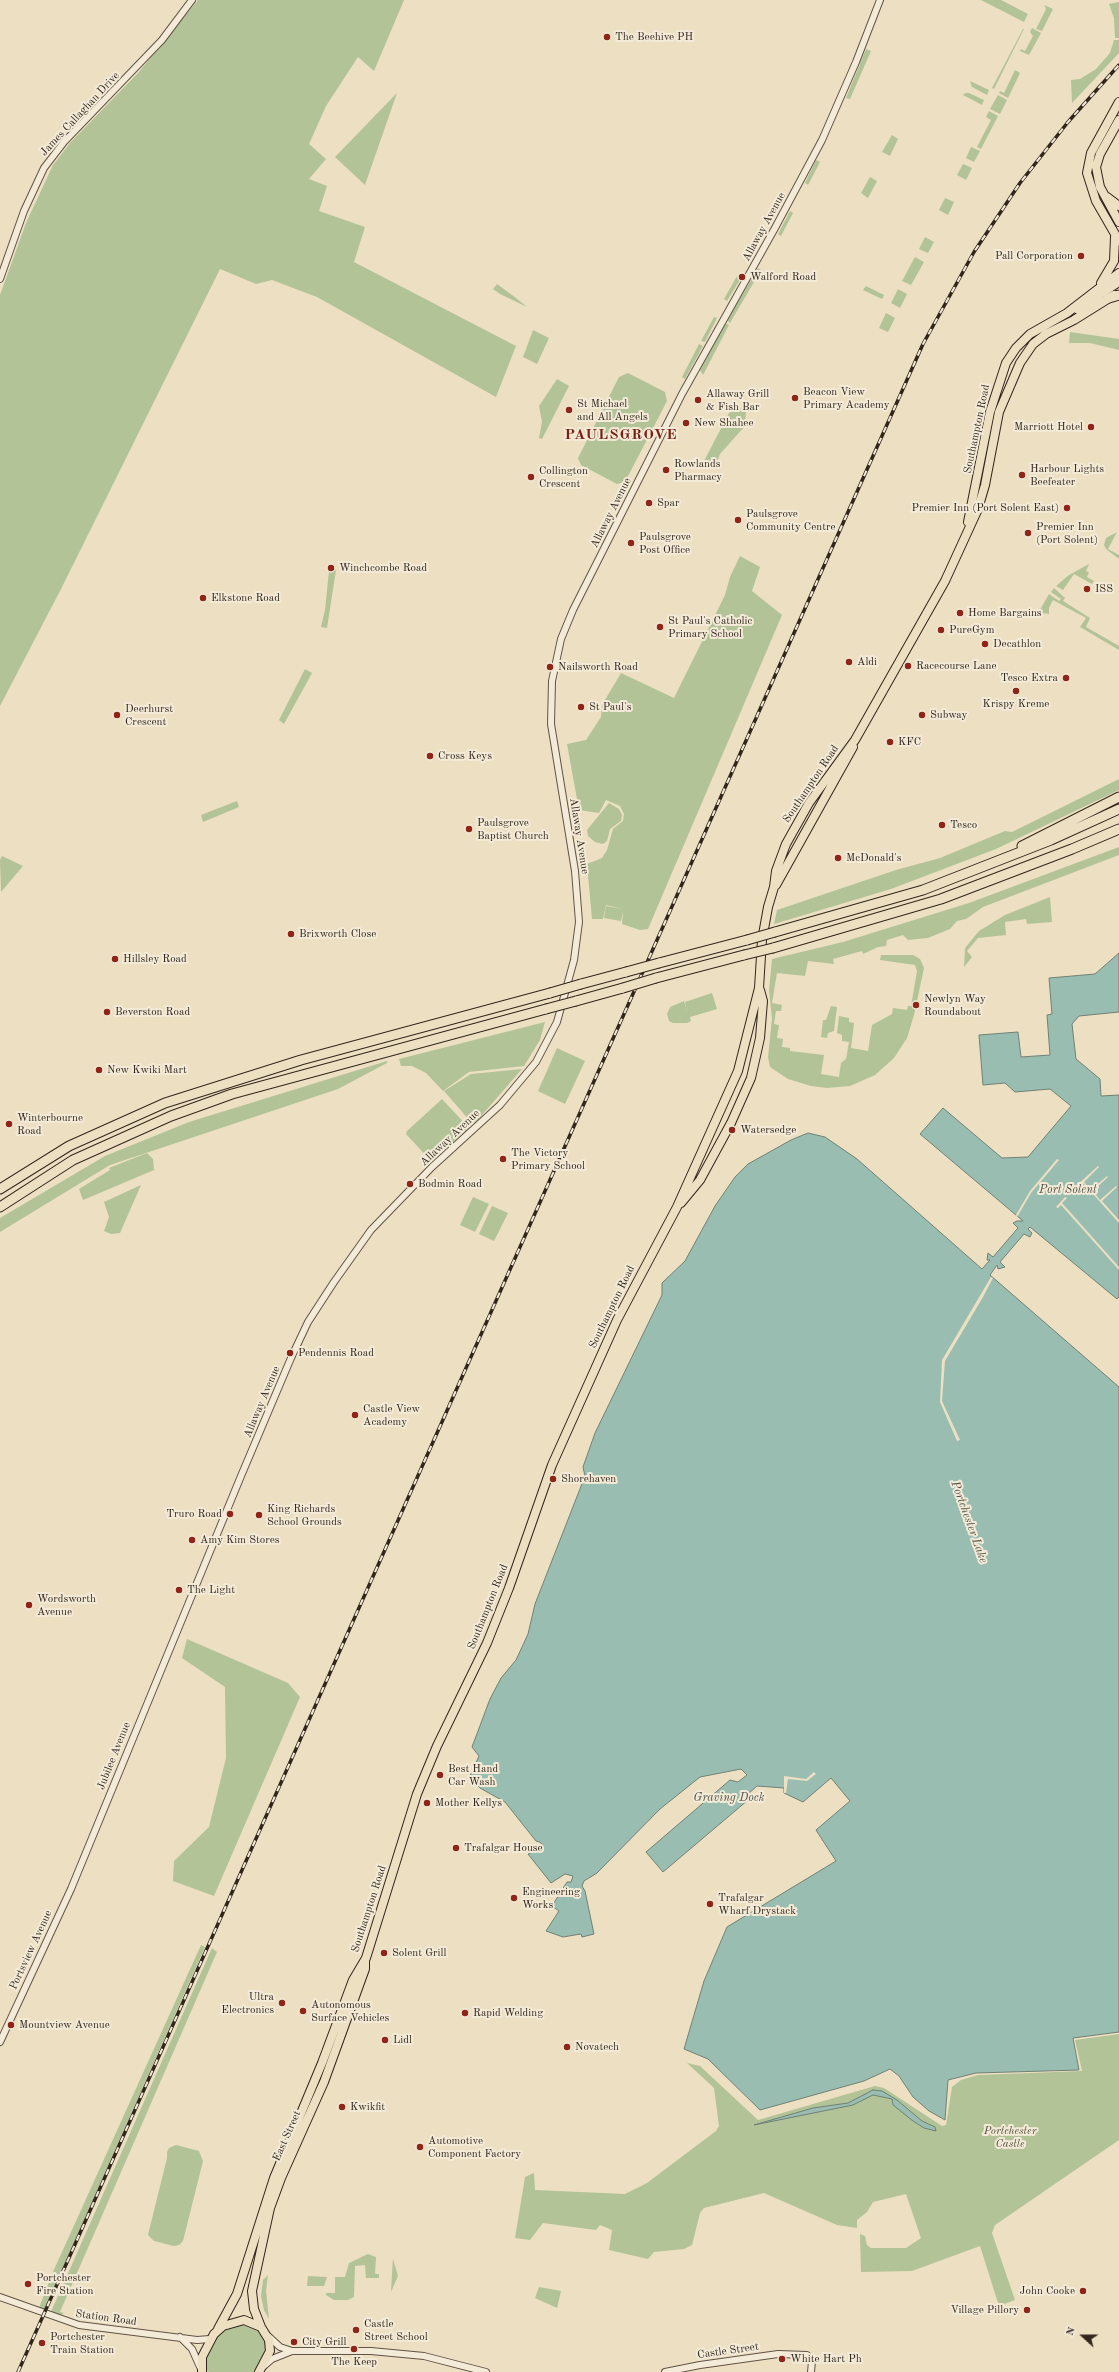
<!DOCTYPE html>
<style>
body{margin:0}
#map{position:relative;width:1119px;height:2372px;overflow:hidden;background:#eddfc2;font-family:"Old Standard TT",serif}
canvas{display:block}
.north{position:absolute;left:1063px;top:2316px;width:40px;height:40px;-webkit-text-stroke:3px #f3ead7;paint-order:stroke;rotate:291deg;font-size:11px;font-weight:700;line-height:16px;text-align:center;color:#32261c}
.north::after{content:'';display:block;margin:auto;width:14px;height:18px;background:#32261c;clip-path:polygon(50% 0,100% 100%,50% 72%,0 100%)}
</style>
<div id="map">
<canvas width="1119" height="2372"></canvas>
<div class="north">N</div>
</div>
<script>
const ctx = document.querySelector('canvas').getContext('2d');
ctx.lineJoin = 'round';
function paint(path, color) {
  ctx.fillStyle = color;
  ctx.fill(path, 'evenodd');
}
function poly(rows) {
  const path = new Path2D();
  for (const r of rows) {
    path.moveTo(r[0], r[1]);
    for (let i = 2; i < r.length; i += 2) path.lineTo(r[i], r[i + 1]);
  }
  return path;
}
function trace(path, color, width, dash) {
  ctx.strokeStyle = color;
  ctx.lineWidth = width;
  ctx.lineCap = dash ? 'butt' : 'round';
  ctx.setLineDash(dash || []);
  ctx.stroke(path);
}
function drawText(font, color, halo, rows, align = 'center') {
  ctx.font = font + ' "Old Standard TT",serif';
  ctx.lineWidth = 4;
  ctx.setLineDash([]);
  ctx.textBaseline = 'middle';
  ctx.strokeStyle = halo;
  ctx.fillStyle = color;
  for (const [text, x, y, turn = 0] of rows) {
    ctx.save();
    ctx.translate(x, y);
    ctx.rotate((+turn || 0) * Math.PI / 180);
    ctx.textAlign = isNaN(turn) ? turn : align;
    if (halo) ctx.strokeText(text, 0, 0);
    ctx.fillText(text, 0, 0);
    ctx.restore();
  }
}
paint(poly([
 [198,0,404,0,374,71,358,57,326,106,309,144,326,159,309,179,327,186,319,211,365,227,354,262,516,346,496,397,317,297,272,280,256,284,220,269,61,589,0,706,0,295,26,223,53,165,70,143,138,73],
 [981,0,1001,0,1028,14,1024,22],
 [1119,2,1119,38,1115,38,1114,18,1109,4],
 [1044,5,1053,9,1042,31,1036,29,1046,9],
 [1032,28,1041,33,1029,55,1020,51,1021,49,1025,51,1033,36,1030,32],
 [1023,29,1024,29,994,89,992,88],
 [1114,40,1119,40,1119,53,1072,103,1071,80,1080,79,1096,69,1110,53],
 [866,49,871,51,850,99,846,98],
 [1015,70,1020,73,1008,98,999,93,1000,91,1004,93],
 [970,81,989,90,987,95,972,87],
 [397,93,365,185,335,157],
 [965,93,969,93,984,100,982,105,963,95],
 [998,95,1007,100,1000,114,990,109],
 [989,111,998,116,981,149,977,147,991,120,986,117],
 [892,135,898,139,890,156,882,152],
 [971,147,980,151,974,162,966,158],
 [816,160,820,162,808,185,805,183],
 [963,164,972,168,966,180,957,175],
 [870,177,877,181,868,198,861,193],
 [945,198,954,202,948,215,939,210],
 [790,211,793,213,781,236,778,234],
 [925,237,934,242,928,253,919,249],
 [915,257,924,262,911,285,902,281],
 [758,268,761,270,730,323,727,320],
 [737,276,741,278,727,301,724,299],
 [497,284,516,298,527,307,500,294,493,289],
 [866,286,884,295,882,299,863,290],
 [898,289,907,294,900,308,891,303],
 [886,313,895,318,888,332,879,328],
 [714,317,717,318,705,342,701,341],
 [725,323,729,325,703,375,700,370],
 [533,330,549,338,537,364,523,357],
 [1070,332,1119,339,1119,350,1090,343,1069,343],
 [699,344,703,346,685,379,682,377],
 [628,373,665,392,667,401,625,482,617,484,581,465,578,458,619,377],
 [557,379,569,386,542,439,539,438,542,422,539,406],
 [736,406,746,411,745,426,720,454,715,467,704,461,729,413],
 [1117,532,1108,549,1119,555,1119,559,1106,549,1104,545,1106,538],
 [740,556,760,567,752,591,782,615,648,929,640,930,622,924,623,911,621,921,604,918,606,906,623,909,606,905,603,919,592,919,587,864,602,858,607,850,613,829,623,821,624,814,620,806,606,800,599,813,579,810,567,744,586,740,601,717,602,705,621,673,674,698,725,595,730,577],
 [1089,564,1086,571,1089,572,1087,577,1094,581,1092,584,1074,574,1063,590,1056,586,1069,575],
 [336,570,327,628,321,627,325,610,329,571],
 [1054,588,1065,598,1063,601,1090,618,1086,627,1119,646,1119,650,1080,627,1086,618,1053,600,1049,608,1049,614,1042,613,1040,610,1049,594,1059,601,1061,599,1051,592],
 [305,669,312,673,284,724,279,720],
 [1119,779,1119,790,996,849,891,889,774,924,777,910,896,870,940,858,1005,831,1012,832],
 [237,801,239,807,203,822,201,815],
 [609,803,619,809,622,815,621,821,610,829,607,841,603,844,595,842,588,836,587,830],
 [1119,847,1119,855,983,907,966,919,957,921,950,929,928,938,908,940,903,935,887,940,886,946,878,947,863,954,862,951,833,959,834,964,808,961,805,976,777,973,772,1003,782,1005,781,1011,776,1011,774,1024,779,1025,777,1038,783,1039,782,1047,790,1048,790,1051,824,1055,821,1074,839,1077,841,1063,846,1059,849,1042,842,1041,842,1035,837,1033,839,1016,849,1018,849,1022,854,1023,851,1048,868,1051,872,1025,892,1014,893,1008,907,1010,908,1006,911,1006,917,971,915,965,880,960,881,955,913,955,920,959,924,968,914,1015,907,1038,894,1058,875,1075,850,1086,827,1088,811,1086,788,1079,770,1067,768,1057,772,1019,769,990,772,959,843,942,969,903],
 [2,856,23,866,1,892,0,860],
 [1050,897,1052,922,1027,924,1026,919,1005,922,1006,935,978,938,967,951,972,957,964,967,965,948,979,931,1005,915],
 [712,993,717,1009,690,1017,691,1021,687,1023,673,1023,669,1021,667,1014,670,1007,684,1001,687,1011,685,1002],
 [831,1006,837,1007,834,1031,828,1033,827,1038,821,1037,823,1020,826,1020],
 [545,1022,540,1040,524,1066,469,1072,443,1091,426,1073,412,1066,401,1066,399,1059],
 [557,1048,585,1061,565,1104,538,1091],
 [387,1061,387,1063,338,1089,110,1165,0,1232,0,1218,105,1156,189,1122],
 [522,1069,475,1123,470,1121,444,1091,471,1074],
 [442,1099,469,1128,431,1161,406,1134,407,1131],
 [147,1153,153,1159,154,1170,83,1200,79,1189,110,1170,109,1168],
 [141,1185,120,1233,111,1234,104,1231,109,1217,104,1202],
 [473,1197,489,1204,475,1232,460,1225],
 [492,1206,508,1213,494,1241,479,1234],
 [187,1639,288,1683,300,1697,214,1896,173,1881,174,1861,209,1827,226,1758,225,1687,182,1658],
 [201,1945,205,1947,44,2310,39,2308,52,2274],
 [212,1948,217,1952,60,2312,64,2313,59,2316,50,2314],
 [1119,2034,1119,2140,995,2225,992,2233,1015,2300,999,2306,980,2246,912,2271,861,2272,860,2234,865,2236,867,2245,871,2248,906,2248,921,2238,906,2194,873,2202,867,2212,857,2220,857,2228,837,2225,764,2193,704,2208,700,2213,692,2245,684,2249,654,2252,648,2259,609,2250,612,2230,600,2225,596,2230,543,2223,530,2240,515,2238,525,2177,534,2173,535,2190,625,2194,647,2183,716,2131,719,2126,714,2088,687,2063,700,2066,758,2120,875,2086,884,2088,942,2126,946,2125,952,2087,961,2080,978,2075,1082,2071,1075,2040],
 [176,2145,199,2151,203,2161,183,2241,179,2245,174,2246,154,2241,148,2235,167,2158,167,2152,169,2148],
 [368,2254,376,2257,375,2274,379,2274,379,2278,366,2278,365,2265,355,2266,354,2297,348,2300,334,2300,326,2295,326,2293,335,2293,335,2277,345,2277,349,2263],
 [393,2259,398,2276,391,2292,392,2274],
 [268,2275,266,2291,269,2319,264,2310,261,2296,263,2280],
 [308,2276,327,2277,324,2286,307,2286],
 [539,2287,561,2291,557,2308,535,2298],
 [245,2324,257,2328,265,2340,265,2352,258,2369,255,2372,209,2372,206,2370,206,2359,215,2338,229,2327]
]), '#b2c398');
const water = poly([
 [1119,953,1119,1012,1079,1016,1072,1024,1076,1059,1100,1079,1101,1096,1119,1095,1119,1297,1117,1299,1030,1227,1028,1229,1032,1233,1030,1237,1024,1234,1000,1262,1005,1267,998,1269,997,1265,990,1275,1119,1387,1119,2032,1073,2038,1079,2070,976,2073,948,2080,945,2120,929,2111,913,2097,899,2076,890,2069,864,2081,760,2110,708,2059,684,2049,704,1981,727,1927,836,1861,816,1830,850,1801,831,1778,803,1802,784,1793,784,1788,757,1786,748,1794,748,1800,663,1872,646,1852,730,1780,738,1782,747,1775,741,1769,700,1777,660,1809,597,1873,584,1881,582,1886,585,1891,594,1934,582,1937,581,1934,563,1937,546,1931,559,1911,552,1906,567,1882,571,1882,573,1876,565,1874,551,1883,528,1854,544,1847,540,1842,536,1841,505,1802,480,1788,470,1776,479,1756,472,1747,490,1699,501,1678,516,1660,528,1634,535,1604,585,1476,583,1467,595,1433,662,1295,662,1283,685,1261,715,1206,735,1177,748,1164,791,1140,808,1133,825,1137,857,1159,982,1269,990,1260,987,1260,988,1253,993,1257,1018,1228,1013,1223,1017,1221,1023,1221,920,1134,943,1108,1002,1158,1028,1157,1071,1106,1050,1089,1015,1092,1005,1083,983,1085,979,1035,1018,1032,1021,1057,1050,1055,1047,1015,1052,1014,1049,978,1095,974,1119,953],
 [873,2090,882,2091,897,2100,922,2121,935,2127,936,2131,924,2128,913,2121,893,2105,892,2099,873,2095,853,2105,754,2125,813,2108,848,2103,873,2090]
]);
paint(water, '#99bdb1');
trace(water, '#708175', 1);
paint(poly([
 [1057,1159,1059,1160,1031,1193,1017,1217,1016,1215,1030,1191],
 [1098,1166,1099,1167,1084,1182,1091,1190,1107,1176,1108,1177,1093,1191,1100,1200,1116,1186,1117,1187,1102,1201,1119,1220,1119,1223,1083,1183,1077,1187,1076,1186],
 [1065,1197,1067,1198,1062,1203,1119,1267,1119,1270,1061,1205,1058,1208,1056,1207],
 [991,1277,993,1278,983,1297,945,1361,942,1401,960,1440,957,1441,940,1402,942,1360],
 [814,1772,816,1774,807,1781,788,1779,786,1793,784,1793,784,1776,806,1779]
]), '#eddfc2');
const minor = poly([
 [0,279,24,211,44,168,64,142,162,40,192,0],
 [0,2042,71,1889,241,1476,291,1358,308,1322,334,1282,371,1230,432,1167,500,1105,536,1062,557,1022,574,960,579,922,575,871,551,724,552,681,561,639,573,610,682,394,775,228,822,140,856,62,880,0],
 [0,2297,79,2325,197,2340,210,2339],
 [268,2336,280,2347,292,2351],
 [180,2337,192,2349,200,2367],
 [264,2366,272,2359,292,2351,371,2351,424,2356,486,2372],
 [665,2372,700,2365,778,2354,807,2355,812,2361,811,2372]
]);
const major = poly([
 [1119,102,1091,153,1087,173,1096,201,1119,241],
 [1119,120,1100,154,1096,167,1100,187,1119,222],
 [1107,197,1119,206],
 [1101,283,1114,261,1115,237],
 [1077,309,1119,282],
 [968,522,990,412,1006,363,1016,348,1030,334,1067,313,1119,273],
 [776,885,853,747],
 [681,1203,700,1180,731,1123,751,1078,760,1038,763,1001,760,990],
 [261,2327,254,2309,252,2291,270,2208,281,2178,324,2082,365,1969,365,1961],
 [218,2329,237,2294,274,2178,322,2063,353,1980,366,1958,417,1794,437,1746,487,1643,509,1588,552,1465,617,1320,677,1207,738,1071,759,988,762,940,768,907,774,887,776,871,786,844,809,803,855,740,945,581,978,509,985,485,999,412,1020,363,1033,344,1046,334,1074,320,1114,295],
 [202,2372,202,2357,214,2334,223,2326,244,2320,261,2327,269,2340,270,2351,259,2372]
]);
const highway = poly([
 [1109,298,1119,295],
 [1022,846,1119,797],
 [775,932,923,890,1051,840,1119,809],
 [773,948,941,899,1072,849,1119,829],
 [659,963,747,940],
 [656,978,744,955],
 [581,984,626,972],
 [576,1001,623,988],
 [0,1189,69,1146,165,1103,301,1060,550,993],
 [0,1207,73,1160,171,1116,232,1094,546,1009]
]);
trace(minor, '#615446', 8);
trace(major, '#32261c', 10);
trace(highway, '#32261c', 11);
trace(minor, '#f3ead7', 6);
trace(major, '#eddfc2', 8);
trace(highway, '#eddfc2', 9);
const rail = poly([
 [18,2372,923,344,974,252,1020,183,1068,122,1119,65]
]);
trace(rail, '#32261c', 3.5);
trace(rail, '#f3ead7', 2, [6]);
const highwayBridge = poly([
 [747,940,775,932],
 [744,955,773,948],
 [626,972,659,963],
 [623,988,656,978],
 [550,993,581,984],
 [546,1009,576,1001]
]);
trace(highwayBridge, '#32261c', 11, []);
trace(highwayBridge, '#eddfc2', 9);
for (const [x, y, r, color] of [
 [607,37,4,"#8f2418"],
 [1081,256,4,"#8f2418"],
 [742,277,4,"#8f2418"],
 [795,398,4,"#8f2418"],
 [698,400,4,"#8f2418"],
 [569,410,4,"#8f2418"],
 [686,423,4,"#8f2418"],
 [1091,427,4,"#8f2418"],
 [666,470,4,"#8f2418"],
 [1022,475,4,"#8f2418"],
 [531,477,4,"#8f2418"],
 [649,503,4,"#8f2418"],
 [1067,508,4,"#8f2418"],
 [738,520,4,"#8f2418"],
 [1028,533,4,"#8f2418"],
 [631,543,4,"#8f2418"],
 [331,568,4,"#8f2418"],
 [1087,589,4,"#8f2418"],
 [203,598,4,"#8f2418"],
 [960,613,4,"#8f2418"],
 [660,627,4,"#8f2418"],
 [941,630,4,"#8f2418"],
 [985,644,4,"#8f2418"],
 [849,662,4,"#8f2418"],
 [908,666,4,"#8f2418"],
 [550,667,4,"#8f2418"],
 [1066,678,4,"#8f2418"],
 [1016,691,4,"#8f2418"],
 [581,707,4,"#8f2418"],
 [117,715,4,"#8f2418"],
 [922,715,4,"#8f2418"],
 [890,742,4,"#8f2418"],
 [430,756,4,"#8f2418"],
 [942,825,4,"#8f2418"],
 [469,829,4,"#8f2418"],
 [838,858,4,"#8f2418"],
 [291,934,4,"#8f2418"],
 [115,959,4,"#8f2418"],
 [916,1005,4,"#8f2418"],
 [107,1012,4,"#8f2418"],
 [99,1070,4,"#8f2418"],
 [9,1124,4,"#8f2418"],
 [732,1130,4,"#8f2418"],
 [503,1159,4,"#8f2418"],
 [410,1184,4,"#8f2418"],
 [290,1353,4,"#8f2418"],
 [355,1415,4,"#8f2418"],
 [553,1479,4,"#8f2418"],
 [230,1514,4,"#8f2418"],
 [259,1515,4,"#8f2418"],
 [192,1540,4,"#8f2418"],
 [179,1590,4,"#8f2418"],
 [29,1605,4,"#8f2418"],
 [440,1775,4,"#8f2418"],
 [427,1803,4,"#8f2418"],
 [456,1848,4,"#8f2418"],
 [514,1898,4,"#8f2418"],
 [710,1904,4,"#8f2418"],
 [384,1953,4,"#8f2418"],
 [282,2003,4,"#8f2418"],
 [303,2011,4,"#8f2418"],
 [465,2013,4,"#8f2418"],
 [11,2025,4,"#8f2418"],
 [385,2040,4,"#8f2418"],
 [567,2047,4,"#8f2418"],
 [342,2107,4,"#8f2418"],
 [420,2147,4,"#8f2418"],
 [28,2284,4,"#8f2418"],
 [1083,2291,4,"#8f2418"],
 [1027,2310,4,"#8f2418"],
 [356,2330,4,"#8f2418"],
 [294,2342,4,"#8f2418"],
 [42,2343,4,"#8f2418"],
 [354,2349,4,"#8f2418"],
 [782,2359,4,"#8f2418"]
]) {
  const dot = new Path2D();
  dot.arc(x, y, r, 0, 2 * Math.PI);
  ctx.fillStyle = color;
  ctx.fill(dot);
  trace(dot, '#f3ead7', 1.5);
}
drawText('11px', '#32261c', '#f3ead7', [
 ["The Beehive PH",615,37],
 ["Pall Corporation",1073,256,"right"],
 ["Walford Road",750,277],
 ["Beacon View",803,392],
 ["Primary Academy",803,405],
 ["Allaway Grill",706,394],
 ["& Fish Bar",706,407],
 ["St Michael",577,404],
 ["and All Angels",577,417],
 ["New Shahee",694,423],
 ["Marriott Hotel",1083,427,"right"],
 ["Rowlands",674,464],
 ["Pharmacy",674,477],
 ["Harbour Lights",1030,469],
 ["Beefeater",1030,482],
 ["Collington",539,471],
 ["Crescent",539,484],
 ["Spar",657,503],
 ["Premier Inn (Port Solent East)",1059,508,"right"],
 ["Paulsgrove",746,514],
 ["Community Centre",746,527],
 ["Premier Inn",1036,527],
 ["(Port Solent)",1036,540],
 ["Paulsgrove",639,537],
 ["Post Office",639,550],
 ["Winchcombe Road",339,568],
 ["ISS",1095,589],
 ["Elkstone Road",211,598],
 ["Home Bargains",968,613],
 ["St Paul's Catholic",668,621],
 ["Primary School",668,634],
 ["PureGym",949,630],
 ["Decathlon",993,644],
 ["Aldi",857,662],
 ["Racecourse Lane",916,666],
 ["Nailsworth Road",558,667],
 ["Tesco Extra",1058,678,"right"],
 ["Krispy Kreme",1016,704,"center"],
 ["St Paul's",589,707],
 ["Deerhurst",125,709],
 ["Crescent",125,722],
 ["Subway",930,715],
 ["KFC",898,742],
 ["Cross Keys",438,756],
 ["Paulsgrove",477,823],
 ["Baptist Church",477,836],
 ["Tesco",950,825],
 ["McDonald's",846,858],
 ["Brixworth Close",299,934],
 ["Hillsley Road",123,959],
 ["Newlyn Way",924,999],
 ["Roundabout",924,1012],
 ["Beverston Road",115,1012],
 ["New Kwiki Mart",107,1070],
 ["Winterbourne",17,1118],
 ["Road",17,1131],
 ["Watersedge",740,1130],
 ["The Victory",511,1153],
 ["Primary School",511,1166],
 ["Bodmin Road",418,1184],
 ["Pendennis Road",298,1353],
 ["Castle View",363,1409],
 ["Academy",363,1422],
 ["Shorehaven",561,1479],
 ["King Richards",267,1509],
 ["School Grounds",267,1522],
 ["Truro Road",222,1514,"right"],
 ["Amy Kim Stores",200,1540],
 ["The Light",187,1590],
 ["Wordsworth",37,1599],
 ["Avenue",37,1612],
 ["Best Hand",448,1769],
 ["Car Wash",448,1782],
 ["Mother Kellys",435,1803],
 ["Trafalgar House",464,1848],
 ["Engineering",522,1892],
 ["Works",522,1905],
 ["Trafalgar",718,1898],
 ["Wharf Drystack",718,1911],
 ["Solent Grill",392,1953],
 ["Ultra",274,1997,"right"],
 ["Electronics",274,2010,"right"],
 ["Autonomous",311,2005],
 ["Surface Vehicles",311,2018],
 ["Rapid Welding",473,2013],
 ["Mountview Avenue",19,2025],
 ["Lidl",393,2040],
 ["Novatech",575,2047],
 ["Kwikfit",350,2107],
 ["Automotive",428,2141],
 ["Component Factory",428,2154],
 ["Portchester",36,2278],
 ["Fire Station",36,2291],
 ["John Cooke",1075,2291,"right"],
 ["Village Pillory",1019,2310,"right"],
 ["Castle",364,2324],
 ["Street School",364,2337],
 ["Portchester",50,2337],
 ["Train Station",50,2350],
 ["City Grill",302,2342],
 ["White Hart Ph",790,2359],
 ["The Keep",354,2362,"center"]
], 'left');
drawText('11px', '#32261c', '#f3ead7', [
 ["James Callaghan Drive",80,114,-47],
 ["Allaway Avenue",764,227,-61],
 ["Southampton Road",977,429,-78],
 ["Allaway Avenue",611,513,-63],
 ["Southampton Road",811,784,-56],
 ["Allaway Avenue",579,836,81],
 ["Allaway Avenue",450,1138,-43],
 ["Southampton Road",612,1307,-64],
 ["Allaway Avenue",262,1402,-67],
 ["Southampton Road",488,1607,-68],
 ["Jubilee Avenue",114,1756,-68],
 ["Southampton Road",369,1909,-72],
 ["Portsview Avenue",31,1950,-65],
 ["East Street",287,2136,-66],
 ["Station Road",106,2318,8],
 ["Castle Street",728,2351,-8]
]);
drawText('italic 11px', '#524d3b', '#f3ead7', [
 ["Portchester",1010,2131],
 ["Castle",1010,2144]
]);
drawText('italic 12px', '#515349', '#f3ead7', [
 ["Port Solent",1068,1190],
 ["Portchester Lake",969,1522,70],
 ["Graving Dock",729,1798]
]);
ctx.letterSpacing = '1px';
drawText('bold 15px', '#7a1f14', '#f3ead7', [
 ["PAULSGROVE",621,435]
]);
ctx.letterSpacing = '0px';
</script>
